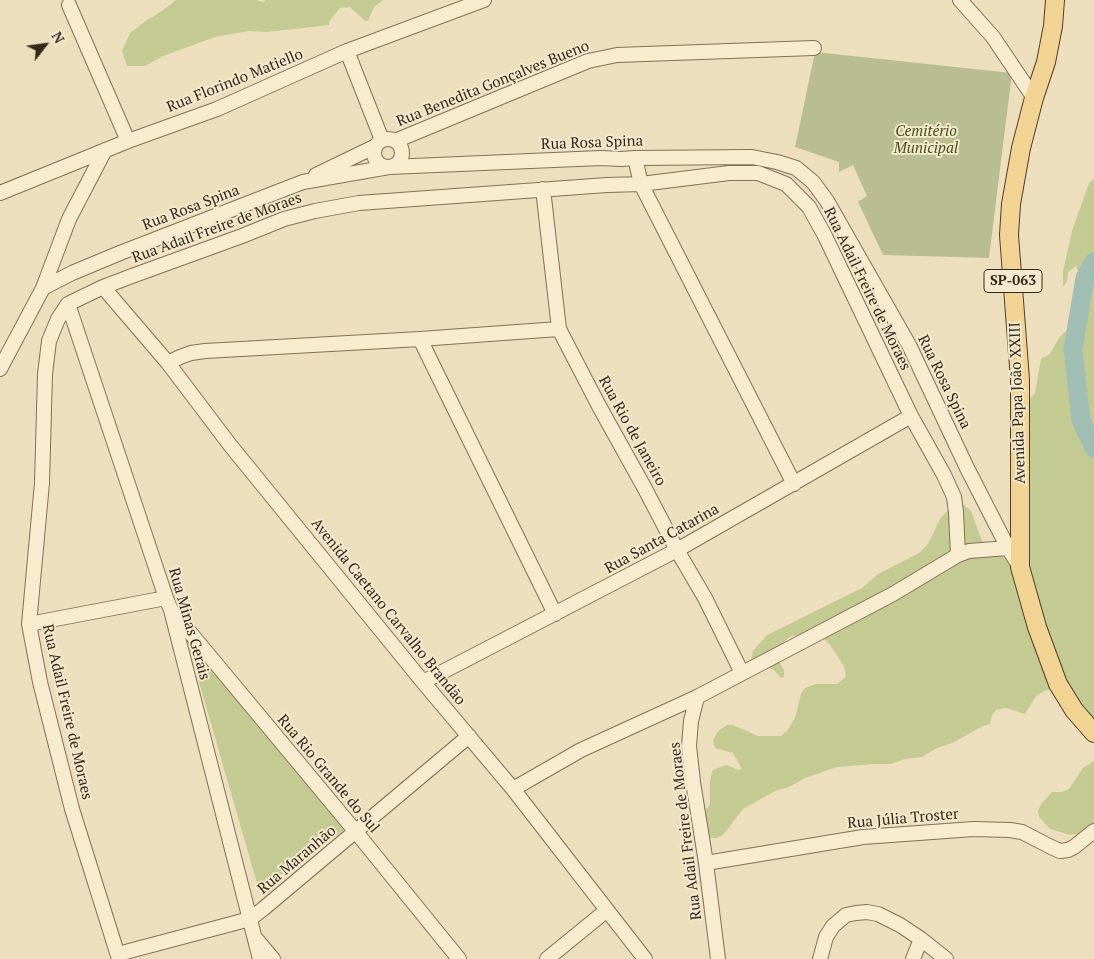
<!DOCTYPE html>
<meta charset="utf-8">
<style>
body{margin:0}
#map{position:relative;width:1094px;height:959px;overflow:hidden;background:#eddfbd;font-family:"PT Serif",serif}
canvas{display:block}
.north{position:absolute;left:20px;top:20px;width:50px;height:50px;-webkit-text-stroke:4px #f4e9cd;paint-order:stroke;rotate:60deg;font-size:14px;font-weight:700;line-height:20px;text-align:center;color:#34271b}
.north::after{content:'';display:block;margin:auto;width:18px;height:22px;background:#34271b;clip-path:polygon(50% 0,100% 100%,50% 72%,0 100%)}
</style>
<div id="map">
<canvas width="1094" height="959"></canvas>
<div class="north">N</div>
</div>
<script>
const ctx = document.querySelector('canvas').getContext('2d');
ctx.lineJoin = 'round';
function paint(path, color) {
  ctx.fillStyle = color;
  ctx.fill(path, 'evenodd');
}
function poly(rows) {
  const path = new Path2D();
  for (const r of rows) {
    if (r.length === 3) {
      path.moveTo(r[0] + r[2], r[1]);
      path.arc(r[0], r[1], r[2], 0, 2 * Math.PI);
      continue;
    }
    path.moveTo(r[0], r[1]);
    for (let i = 2; i < r.length; i += 2) path.lineTo(r[i], r[i + 1]);
  }
  return path;
}
function trace(path, color, width, dash) {
  ctx.strokeStyle = color;
  ctx.lineWidth = width;
  ctx.lineCap = dash ? 'butt' : 'round';
  ctx.setLineDash(dash || []);
  ctx.stroke(path);
}
function drawText(font, color, halo, rows, align = 'center') {
  ctx.font = font + ' "PT Serif",serif';
  ctx.lineWidth = 4;
  ctx.setLineDash([]);
  ctx.textBaseline = 'middle';
  ctx.strokeStyle = halo;
  ctx.fillStyle = color;
  for (const [text, x, y, turn = 0] of rows) {
    ctx.save();
    ctx.translate(x, y);
    ctx.rotate((+turn || 0) * Math.PI / 180);
    ctx.textAlign = isNaN(turn) ? turn : align;
    if (halo) ctx.strokeText(text, 0, 0);
    ctx.fillText(text, 0, 0);
    ctx.restore();
  }
}
paint(poly([
 [176,0,256,0,263,2,266,0,383,0,374,7,368,21,364,20,350,7,340,8,329,21,329,25,267,32,249,31,215,37,163,56,145,66,127,66,122,51,130,33,147,20,162,11],
 [1094,179,1094,731,1057,690,1047,690,1036,696,1025,714,1006,708,996,710,992,715,990,724,983,726,952,743,937,748,922,757,905,759,891,764,873,764,837,767,805,778,789,787,775,791,743,809,723,835,716,838,705,838,705,808,707,809,710,804,710,780,713,770,726,765,739,770,742,769,733,753,715,748,713,740,718,731,727,725,733,725,758,736,781,736,787,731,795,718,801,694,805,688,816,684,837,684,846,677,844,666,830,645,819,634,811,632,789,637,774,653,784,670,784,677,781,678,774,670,751,659,753,651,767,635,862,588,878,574,919,553,928,544,940,519,949,509,956,505,964,505,971,511,982,541,1015,566,1023,406,1035,393,1041,359,1050,354,1059,338,1076,320,1080,308,1086,299,1086,290,1076,266,1068,272,1067,281,1063,287,1063,271,1072,231,1089,183],
 [184,630,348,827,259,890],
 [1094,761,1094,832,1070,835,1050,829,1039,817,1038,811,1041,804,1052,792,1062,792,1069,789,1083,768]
]), '#c3ca92');
paint(poly([
 [815,52,1012,73,989,258,883,255,858,202,867,196,853,165,839,172,839,162,795,147]
]), '#b9be92');
trace(poly([
 [1094,262,1085,278,1073,349,1081,420,1094,448]
]), '#a1beb5', 19);
const minor = poly([
 [960,0,993,37,1034,98],
 [69,5,128,141],
 [347,51,382,140],
 [388,153,14],
 [395,141,588,61,617,55,814,48],
 [635,158,641,184,794,484],
 [316,175,376,146],
 [543,189,559,329,599,406,644,487,677,550,705,598,742,673],
 [0,193,128,141,217,109,347,51,484,0],
 [103,287,168,363,230,445,423,682,513,789,645,959],
 [43,288,69,219,105,150],
 [68,304,166,598,171,610,260,959],
 [420,339,555,614],
 [168,363,180,357,191,353,205,351,420,339,559,329],
 [0,369,43,288,72,273,120,253,303,182,389,167,601,158,621,159,635,158,752,157,777,162,796,168,813,182,827,201,909,345,967,468,1008,548,1020,567],
 [173,612,356,832,459,959],
 [29,624,166,598],
 [423,682,677,550,911,416],
 [697,697,691,721,689,746,693,782,706,863,718,959],
 [513,789,581,750,697,697,893,594,958,555,969,551,1008,548],
 [706,863,863,837,974,829,1010,830,1022,832,1051,847,1060,851,1068,850,1074,847,1094,831],
 [257,940,273,959],
 [118,954,250,919,263,909,469,736],
 [119,959,72,809,40,682,29,624,42,483,45,374,49,341,58,319,68,304,103,287,132,276,242,236,284,219,315,211,359,203,607,185,641,184,729,173,758,173,786,184,809,207,825,236,911,416,944,475,954,497,956,512,958,555],
 [547,959,607,910],
 [820,959,826,937,833,926,846,915,856,913,867,912,878,914,900,925,921,939,946,959],
 [913,959,921,939]
]);
const major = poly([
 [1055,0,1053,26,1046,62,1034,98,1021,148,1011,204,1009,235,1020,380,1020,567,1037,627,1058,684,1074,710,1094,733]
]);
trace(minor, '#846f57', 16);
trace(major, '#523d2b', 20);
trace(minor, '#f8ecd0', 14);
trace(major, '#f1d494', 18);
for (const [x, y, w] of [
 [1013,281,58]
]) {
  const box = new Path2D();
  box.roundRect(x - w / 2, y - 11.5, w, 23, 4);
  ctx.fillStyle = '#f4e9cd';
  ctx.fill(box);
  trace(box, '#34271b', 1);
}
drawText('bold 14px', '#34271b', null, [
 ["SP-063",1013,281]
]);
drawText('15px', '#34271b', '#f4e9cd', [
 ["Rua Florindo Matiello",235,81,-22],
 ["Rua Benedita Gonçalves Bueno",493,84,-22],
 ["Rua Rosa Spina",592,143,-2],
 ["Rua Rosa Spina",191,208,-21],
 ["Rua Adail Freire de Moraes",217,228,-20],
 ["Rua Adail Freire de Moraes",867,289,64],
 ["Rua Rosa Spina",944,382,64],
 ["Avenida Papa João XXIII",1018,403,-92],
 ["Rua Rio de Janeiro",632,431,61],
 ["Rua Santa Catarina",662,539,-29],
 ["Avenida Caetano Carvalho Brandão",388,612,51],
 ["Rua Minas Gerais",189,624,74],
 ["Rua Adail Freire de Moraes",67,712,77],
 ["Rua Rio Grande do Sul",328,774,50],
 ["Rua Júlia Troster",903,819,-5],
 ["Rua Adail Freire de Moraes",686,831,-97],
 ["Rua Maranhão",297,860,-40]
]);
drawText('italic 15px', '#445022', '#f4e9cd', [
 ["Cemitério",926,132],
 ["Municipal",926,149]
]);
</script>
